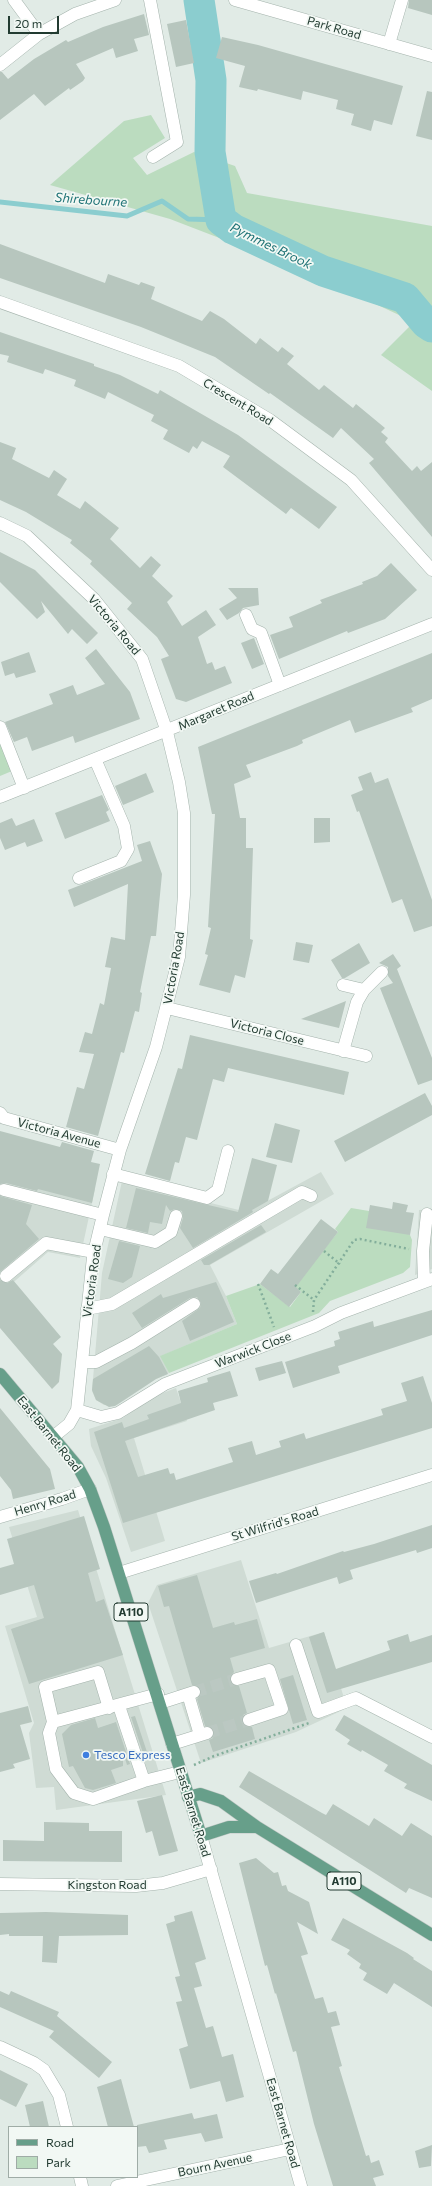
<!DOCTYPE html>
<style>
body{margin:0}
#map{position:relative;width:432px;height:2186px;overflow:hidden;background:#e1ebe6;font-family:Commissioner,sans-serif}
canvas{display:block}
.legend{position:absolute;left:8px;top:2126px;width:130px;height:52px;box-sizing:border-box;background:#f2f8f4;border:1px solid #9faca6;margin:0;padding:5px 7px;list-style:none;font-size:12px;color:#223b31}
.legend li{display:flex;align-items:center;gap:8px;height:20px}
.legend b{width:20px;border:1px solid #9faca6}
.scale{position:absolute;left:8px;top:16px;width:51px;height:18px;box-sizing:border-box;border:2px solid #223b31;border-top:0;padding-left:5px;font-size:12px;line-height:14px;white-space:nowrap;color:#223b31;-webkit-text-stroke:3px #f2f8f4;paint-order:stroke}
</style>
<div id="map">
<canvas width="432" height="2186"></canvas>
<ul class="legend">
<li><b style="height:5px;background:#679f8a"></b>Road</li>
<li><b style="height:11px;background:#bbdcbf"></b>Park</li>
</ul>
<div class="scale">20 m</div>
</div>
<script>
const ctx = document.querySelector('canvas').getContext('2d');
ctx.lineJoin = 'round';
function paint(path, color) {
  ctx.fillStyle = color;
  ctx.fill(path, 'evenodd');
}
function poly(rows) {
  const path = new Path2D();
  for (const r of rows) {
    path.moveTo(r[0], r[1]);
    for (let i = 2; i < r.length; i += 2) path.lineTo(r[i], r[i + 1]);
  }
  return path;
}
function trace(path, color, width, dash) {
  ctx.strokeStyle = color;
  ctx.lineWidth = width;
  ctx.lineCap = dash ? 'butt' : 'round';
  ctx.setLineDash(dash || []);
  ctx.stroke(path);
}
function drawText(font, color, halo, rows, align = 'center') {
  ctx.font = font + ' Commissioner,sans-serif';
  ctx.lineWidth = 3.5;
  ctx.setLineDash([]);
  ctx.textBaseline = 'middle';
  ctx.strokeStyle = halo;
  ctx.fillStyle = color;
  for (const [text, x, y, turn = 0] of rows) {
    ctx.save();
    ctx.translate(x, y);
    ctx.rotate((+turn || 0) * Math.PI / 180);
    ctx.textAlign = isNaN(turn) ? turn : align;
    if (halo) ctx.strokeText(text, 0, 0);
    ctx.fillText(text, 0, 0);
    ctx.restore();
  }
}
paint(poly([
 [0,1165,95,1189,80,1258,48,1252,0,1294],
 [321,1172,334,1194,210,1265,226,1296,237,1324,161,1356,169,1373,156,1379,117,1405,104,1405,96,1400,92,1391,93,1379,102,1273,122,1181,247,1212],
 [432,1209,432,1269,415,1275,419,1210],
 [176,1388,187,1421,134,1438,165,1541,131,1552,106,1478,91,1446,89,1429,123,1418,152,1397],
 [78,1510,166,1795,56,1810,54,1787,36,1788,29,1733,34,1723,5,1626,37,1617,9,1527],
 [241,1560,269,1648,324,1632,347,1708,296,1732,201,1763,148,1603,157,1585]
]), '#cfdbd4');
paint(poly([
 [151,115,165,138,133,158,147,175,194,152,235,166,247,193,432,226,432,391,381,355,414,322,305,271,170,219,50,185,124,121],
 [0,743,12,771,0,776],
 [351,1208,369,1211,410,1235,412,1240,410,1267,403,1273,330,1301,319,1313,169,1373,160,1356,237,1324,226,1296,260,1284,290,1307,301,1292,294,1286,338,1232,335,1229]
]), '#bbdcbf');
trace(poly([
 [0,202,127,216,162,201,188,219,221,220]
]), '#8bcdcf', 5);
trace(poly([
 [199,0,211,80,210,152,221,220,233,229,323,271,405,298,426,323,432,327]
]), '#8bcdcf', 31);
paint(poly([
 [409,0,432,0,432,15,408,8],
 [144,14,149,35,134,39,138,51,116,58,113,48,76,64,85,78,83,81,70,90,69,88,45,106,34,94,0,120,0,72,2,72,8,79,34,59,66,40,68,42,103,27],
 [186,20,194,63,176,67,167,24],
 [222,37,258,45,403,86,392,125,374,120,371,131,351,125,354,114,336,109,338,100,303,91,301,100,258,89,257,91,239,87,245,66,216,58],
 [427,91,432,92,432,140,416,136],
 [0,244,105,283,108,274,139,285,141,282,155,287,151,299,202,321,210,311,224,319,256,344,260,338,278,352,282,347,294,356,287,364,319,390,324,385,353,408,356,404,385,428,381,432,388,438,385,442,412,471,417,466,421,471,432,462,432,537,369,463,374,459,341,428,333,438,270,393,269,394,215,357,141,327,0,278],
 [0,332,94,364,94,366,120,375,158,394,160,390,238,435,337,507,319,529,291,508,286,514,223,467,230,456,202,441,197,449,193,446,189,453,163,439,168,430,151,421,154,415,108,392,105,399,74,386,76,380,45,369,43,374,7,362,9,356,0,354],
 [0,442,16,448,12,459,49,478,54,470,67,479,57,495,80,509,85,501,119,528,110,539,140,568,151,556,161,565,152,576,173,596,167,602,182,626,206,610,216,625,198,637,207,664,212,662,215,670,225,666,232,683,186,702,176,699,161,659,169,656,157,637,127,609,132,603,90,564,92,561,70,543,72,540,26,512,0,500],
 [0,552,35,570,98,633,87,644,72,629,68,634,41,601,45,612,37,619,0,582],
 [391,563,417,590,385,619,348,633,347,631,279,659,270,635,293,627,289,617,322,603,320,600,363,584,362,582,377,576],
 [228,588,258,588,259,605,243,608,239,613,227,620,219,609,237,598],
 [254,638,264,664,252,669,241,643],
 [96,649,130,692,140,719,75,743,73,736,32,751,27,737,14,742,5,722,53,704,49,694,73,685,77,695,105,684,85,658],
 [29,652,36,672,16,678,14,673,5,676,1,662],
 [432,653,432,699,411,708,413,712,355,733,350,720,302,740,303,743,297,746,246,765,251,777,234,784,240,818,246,818,246,848,253,848,250,939,253,940,245,978,235,975,230,993,199,985,208,955,205,954,211,928,208,927,215,814,212,814,198,747],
 [371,772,375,783,388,778,432,900,432,926,414,932,402,899,392,903,359,811,357,812,351,795,363,790,358,777],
 [146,773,154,792,123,805,115,786],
 [102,795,109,810,106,812,110,821,65,839,55,813],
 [12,818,16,826,34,819,43,841,27,847,25,842,5,850,0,838,0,823],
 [314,818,330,818,330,842,314,843],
 [150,841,162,874,156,936,151,936,140,992,142,993,139,1012,135,1011,124,1053,121,1052,98,1136,66,1127,77,1087,84,1089,94,1054,79,1052,85,1032,92,1034,100,1003,104,1005,111,968,105,967,111,937,125,940,128,884,74,907,68,890,142,861,137,845],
 [296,942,313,945,309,963,293,960],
 [359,943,370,963,345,978,342,978,331,960],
 [393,954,401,966,397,969,432,1058,432,1080,418,1085,380,988,393,983,388,976,388,967,379,963],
 [346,1001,339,1028,301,1019],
 [190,1035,349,1072,344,1095,228,1068,224,1082,213,1079,197,1140,186,1137,179,1163,175,1162,170,1181,145,1174,178,1068,182,1069],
 [425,1093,432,1106,432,1115,345,1162,334,1141],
 [275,1123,300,1130,292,1163,266,1157],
 [0,1131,60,1147,62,1142,94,1151,91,1162,100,1164,92,1203,38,1189,37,1191,6,1183,0,1184],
 [252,1158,277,1165,268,1201,252,1210,253,1212,193,1248,180,1228,183,1218,182,1211,175,1209,170,1211,166,1205,162,1224,150,1222,148,1233,126,1228,136,1188,238,1212],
 [0,1196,32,1205,26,1224,39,1239,0,1272],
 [393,1202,408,1205,406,1212,414,1213,410,1235,366,1228,370,1205,392,1209],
 [321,1219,338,1232,296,1287,301,1292,289,1307,260,1284,271,1269,278,1274],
 [261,1225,266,1232,209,1265,204,1265,201,1260],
 [119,1241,140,1246,132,1277,123,1283,108,1279],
 [0,1280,7,1283,13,1280,61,1337,53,1344,62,1354,59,1382,52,1389,0,1328],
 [216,1282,234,1322,190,1341,182,1321,200,1308,201,1303,197,1297,190,1298,142,1328,132,1313,161,1294,163,1298],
 [432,1310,432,1335,338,1366,340,1373,293,1388,285,1362,335,1346,334,1341,340,1339,338,1332,373,1321,374,1327],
 [149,1346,159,1357,168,1374,156,1379,115,1406,109,1407,96,1400,92,1390,93,1379],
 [282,1361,286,1373,259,1381,255,1368],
 [230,1371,238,1396,213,1403,215,1410,125,1441,138,1477,168,1468,170,1474,174,1473,176,1480,233,1462,228,1448,252,1441,256,1455,281,1447,279,1441,304,1433,306,1439,383,1415,381,1409,407,1401,401,1383,423,1376,432,1403,432,1428,123,1523,94,1432,122,1422,124,1428,149,1419,147,1415,181,1403,178,1391,208,1382,207,1378],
 [0,1408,50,1469,55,1489,13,1499,11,1490,0,1476],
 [84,1516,100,1569,88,1573,96,1602,104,1599,123,1655,29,1684,11,1629,44,1618,34,1585,0,1595,0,1568,14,1564,7,1539],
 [432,1525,432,1548,417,1553,416,1550,350,1570,353,1579,339,1584,337,1577,256,1603,249,1581,276,1573,277,1574,343,1551,344,1552,374,1544],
 [197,1575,213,1628,234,1622,235,1625,257,1619,265,1648,230,1658,234,1672,230,1677,230,1681,235,1686,239,1686,247,1713,243,1715,242,1722,244,1726,252,1727,255,1739,213,1752,209,1740,213,1738,214,1731,212,1727,205,1726,197,1699,201,1694,201,1689,199,1686,192,1685,169,1606,164,1607,158,1586],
 [324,1632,336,1669,390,1650,387,1641,408,1634,410,1642,432,1635,432,1662,327,1693,309,1637],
 [293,1675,307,1720,293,1724,280,1679],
 [28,1706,32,1722,20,1725,30,1759,13,1764,15,1768,0,1772,0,1713],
 [344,1715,432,1765,432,1801,404,1788,407,1784,384,1771,388,1765,362,1750,361,1752,347,1744,350,1740,335,1730],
 [135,1716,149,1758,145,1759,131,1717],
 [95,1718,98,1728,116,1722,130,1764,127,1765,123,1752,123,1766,111,1770,116,1783,93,1790,85,1788,73,1766,69,1767,62,1734,71,1725],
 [249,1771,322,1813,326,1815,333,1804,369,1826,374,1818,402,1836,411,1823,432,1836,432,1898,409,1888,406,1893,239,1787],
 [162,1795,178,1851,159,1856,152,1831,146,1833,137,1801],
 [44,1822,89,1823,89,1831,122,1831,122,1862,3,1861,3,1840,44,1841],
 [256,1858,274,1873,278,1872,282,1886,286,1885,288,1891,309,1902,318,1934,297,1922,308,1954,301,1956,315,1999,323,1997,328,2013,336,2011,340,2025,331,2027,342,2066,339,2067,366,2156,369,2155,371,2163,379,2160,384,2175,373,2178,376,2186,333,2186,314,2124,296,2051,293,2052,276,1993,275,1994,267,1965,265,1966,239,1863],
 [192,1911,206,1959,195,1963,202,1986,194,1988,206,2028,213,2026,222,2057,233,2054,244,2097,226,2102,220,2081,190,2089,179,2049,188,2046,176,2002,182,2001,175,1977,180,1976,166,1924,175,1921,174,1916],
 [46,1912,128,1915,128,1935,59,1936,57,1963,42,1962,43,1936,9,1936,9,1934,0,1935,0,1913],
 [343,1918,407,1953,414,1958,413,1959,432,1971,432,2007,394,1983,387,1994,363,1980,367,1973,359,1968,361,1964,347,1954,350,1950,331,1940],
 [0,1991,9,1995,11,1991,59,2012,57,2016,112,2062,99,2078,49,2037,54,2031,0,2007],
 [0,2070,28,2084,16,2107,0,2099],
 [121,2079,134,2127,108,2127,97,2087],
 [43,2101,49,2127,30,2127,25,2105],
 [192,2113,194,2119,217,2114,223,2138,205,2142,201,2133,164,2140,167,2149,149,2153,146,2146,137,2147,137,2125],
 [432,2145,431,2166,419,2168,415,2151]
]), '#b7c6be');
trace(poly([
 [194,1692,237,1679],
 [207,1733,249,1720]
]), '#bbc8c2', 12, [12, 6]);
const minor = poly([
 [14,0,39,34],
 [150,0,177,142,153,157],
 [235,0,432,56],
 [389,44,402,0],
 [0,65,39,34,75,14,115,0],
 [0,302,179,366,270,420,351,480,432,570],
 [0,523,27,536,94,599,142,659,167,732,179,782,184,813,184,895,179,957,156,1047,120,1150,103,1215,93,1257,77,1410,69,1424,53,1437],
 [246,615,252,629,261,633,280,685],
 [0,727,24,788],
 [0,797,432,624],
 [79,878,121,861,128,849,124,826,95,759],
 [343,985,364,990],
 [167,1008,366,1056],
 [343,1051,357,1002,364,990,382,972],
 [0,1113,4,1118,120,1150],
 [113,1174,207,1198,218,1190,228,1151],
 [4,1190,103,1215],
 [100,1229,155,1242,171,1232,176,1216],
 [6,1276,46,1243,94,1252],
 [424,1282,423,1251,427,1214],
 [87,1309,112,1304,302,1192,311,1196],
 [82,1362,96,1362,132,1343,194,1304],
 [77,1410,101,1417,118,1413,165,1384,315,1326,341,1313,432,1279],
 [0,1517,62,1499,90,1489],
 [119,1573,432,1475],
 [296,1645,318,1712,356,1698,432,1737],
 [237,1679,269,1670,282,1709,249,1720],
 [158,1694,53,1722,49,1733,56,1769,74,1793,93,1799,144,1781,180,1772],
 [188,1694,200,1735],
 [160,1703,194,1692],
 [119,1706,144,1781],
 [53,1722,45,1687,98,1672,109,1708],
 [172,1744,207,1733],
 [201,1836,301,2186],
 [0,1884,136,1886,163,1883,211,1869],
 [0,2047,34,2063,44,2070,59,2095,67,2127],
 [80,2177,82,2186],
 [117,2186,290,2149]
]);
const major = poly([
 [0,1374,78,1467,90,1489,104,1527,201,1836,229,1827,257,1827],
 [188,1797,200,1794,221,1801,257,1827,432,1935]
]);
trace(minor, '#a4b3ac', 13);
trace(major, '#c1c8c5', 13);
trace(poly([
 [324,1251,340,1264],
 [258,1284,274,1327],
 [295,1285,314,1300],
 [313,1312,314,1300,354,1240,360,1239,409,1249],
 [194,1765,214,1756,309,1723]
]), '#83ae9b', 2.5, [2, 3]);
trace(minor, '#fff', 12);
trace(major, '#679f8a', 12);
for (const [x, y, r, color] of [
 [86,1755,4,"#3f7fe0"]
]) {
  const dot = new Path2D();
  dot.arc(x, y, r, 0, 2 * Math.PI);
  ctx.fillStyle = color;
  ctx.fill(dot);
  trace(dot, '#f2f8f4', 1.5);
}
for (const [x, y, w] of [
 [131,1612,34],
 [344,1881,34]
]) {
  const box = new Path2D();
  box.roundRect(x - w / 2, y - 9, w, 18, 3);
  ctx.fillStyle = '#f2f8f4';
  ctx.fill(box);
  trace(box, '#223b31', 1);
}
drawText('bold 11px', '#223b31', null, [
 ["A110",131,1612],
 ["A110",344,1881]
]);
drawText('12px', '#223b31', '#f2f8f4', [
 ["Park Road",334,28,16],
 ["Crescent Road",238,402,31],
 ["Victoria Road",114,625,50],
 ["Margaret Road",216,711,-23],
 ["Victoria Road",174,968,-80],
 ["Victoria Close",267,1032,14],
 ["Victoria Avenue",59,1133,15],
 ["Victoria Road",92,1281,-82],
 ["Warwick Close",253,1350,-21],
 ["East Barnet Road",49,1434,51],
 ["Henry Road",45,1503,-17],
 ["St Wilfrid's Road",275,1524,-17],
 ["East Barnet Road",193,1812,73],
 ["Kingston Road",107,1885],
 ["East Barnet Road",283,2123,74],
 ["Bourn Avenue",215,2165,-12]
]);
drawText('12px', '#366cbe', '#f2f8f4', [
 ["Tesco Express",94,1755]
], 'left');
drawText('italic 13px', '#1e7275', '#f2f8f4', [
 ["Shirebourne",91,200,4],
 ["Pymmes Brook",271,246,26]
]);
</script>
